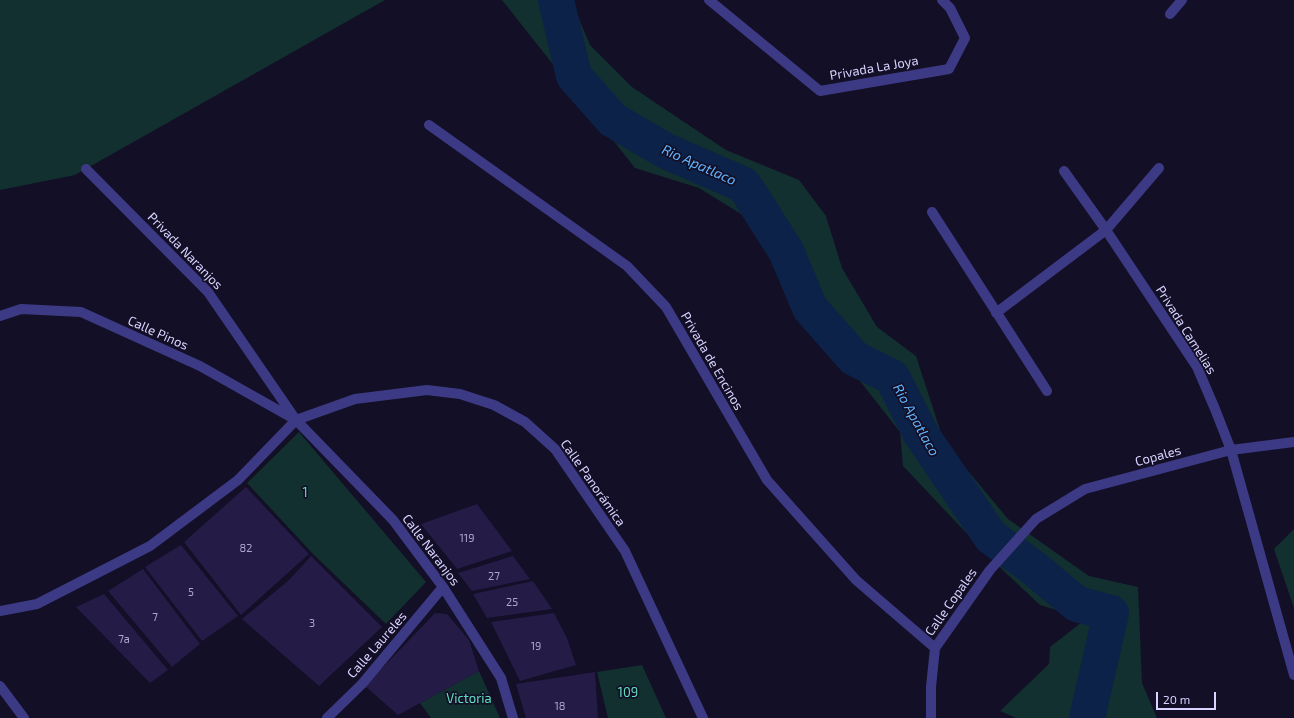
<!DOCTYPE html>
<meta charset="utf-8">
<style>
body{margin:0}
#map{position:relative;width:1294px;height:718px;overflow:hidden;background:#130f26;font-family:"Exo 2",sans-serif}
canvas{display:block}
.scale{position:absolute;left:1156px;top:692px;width:60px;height:18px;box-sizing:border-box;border:2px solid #d9d4ff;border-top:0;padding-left:5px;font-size:12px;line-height:14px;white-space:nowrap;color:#d9d4ff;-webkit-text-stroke:3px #130f26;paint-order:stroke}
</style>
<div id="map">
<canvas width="1294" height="718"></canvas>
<div class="scale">20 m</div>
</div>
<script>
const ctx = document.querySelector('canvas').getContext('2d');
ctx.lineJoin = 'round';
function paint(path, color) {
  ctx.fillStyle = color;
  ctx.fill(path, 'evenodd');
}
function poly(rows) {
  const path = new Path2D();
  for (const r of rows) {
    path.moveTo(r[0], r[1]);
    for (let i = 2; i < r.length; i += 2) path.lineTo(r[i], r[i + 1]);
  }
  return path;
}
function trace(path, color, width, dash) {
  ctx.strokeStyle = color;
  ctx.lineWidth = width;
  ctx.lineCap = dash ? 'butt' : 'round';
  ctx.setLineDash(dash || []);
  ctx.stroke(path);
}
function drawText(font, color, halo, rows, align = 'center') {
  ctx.font = font + ' "Exo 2",sans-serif';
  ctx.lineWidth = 3.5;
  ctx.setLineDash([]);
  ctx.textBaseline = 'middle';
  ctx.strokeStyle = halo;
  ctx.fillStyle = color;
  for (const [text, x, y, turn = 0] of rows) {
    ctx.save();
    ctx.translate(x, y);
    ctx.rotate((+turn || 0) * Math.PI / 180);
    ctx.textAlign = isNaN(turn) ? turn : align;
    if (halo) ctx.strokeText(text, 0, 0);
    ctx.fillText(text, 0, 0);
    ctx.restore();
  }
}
paint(poly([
 [0,0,385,0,75,175,0,190],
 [502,0,571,0,590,45,632,87,726,150,799,180,826,216,842,268,877,327,916,356,944,442,1008,519,1089,576,1138,587,1142,683,1157,718,1016,718,1000,711,1049,664,1050,647,1086,619,1040,605,989,557,903,466,900,432,845,362,789,286,749,219,699,188,635,168],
 [299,432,426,582,386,624,314,555,247,483],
 [1294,529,1294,608,1274,549],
 [642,665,666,718,608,718,597,672],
 [479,671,500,718,431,718,420,703]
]), '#12302f');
trace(poly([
 [556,0,574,76,613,120,666,151,744,185,786,251,810,308,854,358,892,377,921,434,991,537,1031,566,1077,604,1111,613,1087,718]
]), '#0c2248', 36);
paint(poly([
 [246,487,309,554,241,615,184,542],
 [477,504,512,551,457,569,421,524],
 [181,545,238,616,202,641,145,567],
 [311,556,382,627,319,686,242,619,289,580],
 [513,556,530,579,472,591,458,573],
 [143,569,200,644,172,667,108,591],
 [533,581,552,609,487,618,473,594],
 [104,594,168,670,150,683,76,607],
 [435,613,447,614,469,640,479,671,398,715,365,686],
 [554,613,567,638,576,665,520,681,491,622],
 [595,672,598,718,526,718,516,684]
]), '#241b47');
trace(poly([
 [709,0,820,91,949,69,965,38,950,8,942,0],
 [1170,14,1182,0],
 [429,125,627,266,666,307,767,480,856,580,935,648],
 [86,169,208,292,296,420,393,520,443,587,501,678,513,718],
 [1064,171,1106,230,1197,367,1215,409,1231,450,1294,675],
 [932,212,1047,391],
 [996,313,1106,230,1159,168],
 [0,316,21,309,81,312,200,366,294,419],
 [0,611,37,604,150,546,238,480,296,420,355,399,427,390,460,394,494,405,525,422,555,449,625,551,703,718],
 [0,686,24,718],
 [327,718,362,684,443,587],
 [931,718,931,687,935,648,990,570,1036,519,1085,489,1231,450,1294,442]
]), '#3d3a85', 10);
drawText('11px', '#aca6d1', null, [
 ["119",467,538],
 ["82",246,548],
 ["27",494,576],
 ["5",191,592],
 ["25",512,602],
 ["7",155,617],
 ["3",312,623],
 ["7a",124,639],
 ["19",536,646],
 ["18",560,706]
]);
drawText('13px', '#d9d4ff', '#130f26', [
 ["Privada La Joya",874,68,-10],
 ["Privada Naranjos",185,251,46],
 ["Privada Camelias",1186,330,58],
 ["Calle Pinos",158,333,24],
 ["Privada de Encinos",712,361,60],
 ["Copales",1158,456,-15],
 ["Calle Panorámica",593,483,55],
 ["Calle Naranjos",431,550,53],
 ["Calle Copales",951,602,-55],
 ["Calle Laureles",377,645,-49]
]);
drawText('13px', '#5fe0c0', '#130f26', [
 ["1",305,493],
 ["109",628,693],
 ["Victoria",469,699]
]);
drawText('italic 14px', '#62b6ff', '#130f26', [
 ["Rio Apatlaco",699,165,24],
 ["Rio Apatlaco",916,420,61]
]);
</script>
